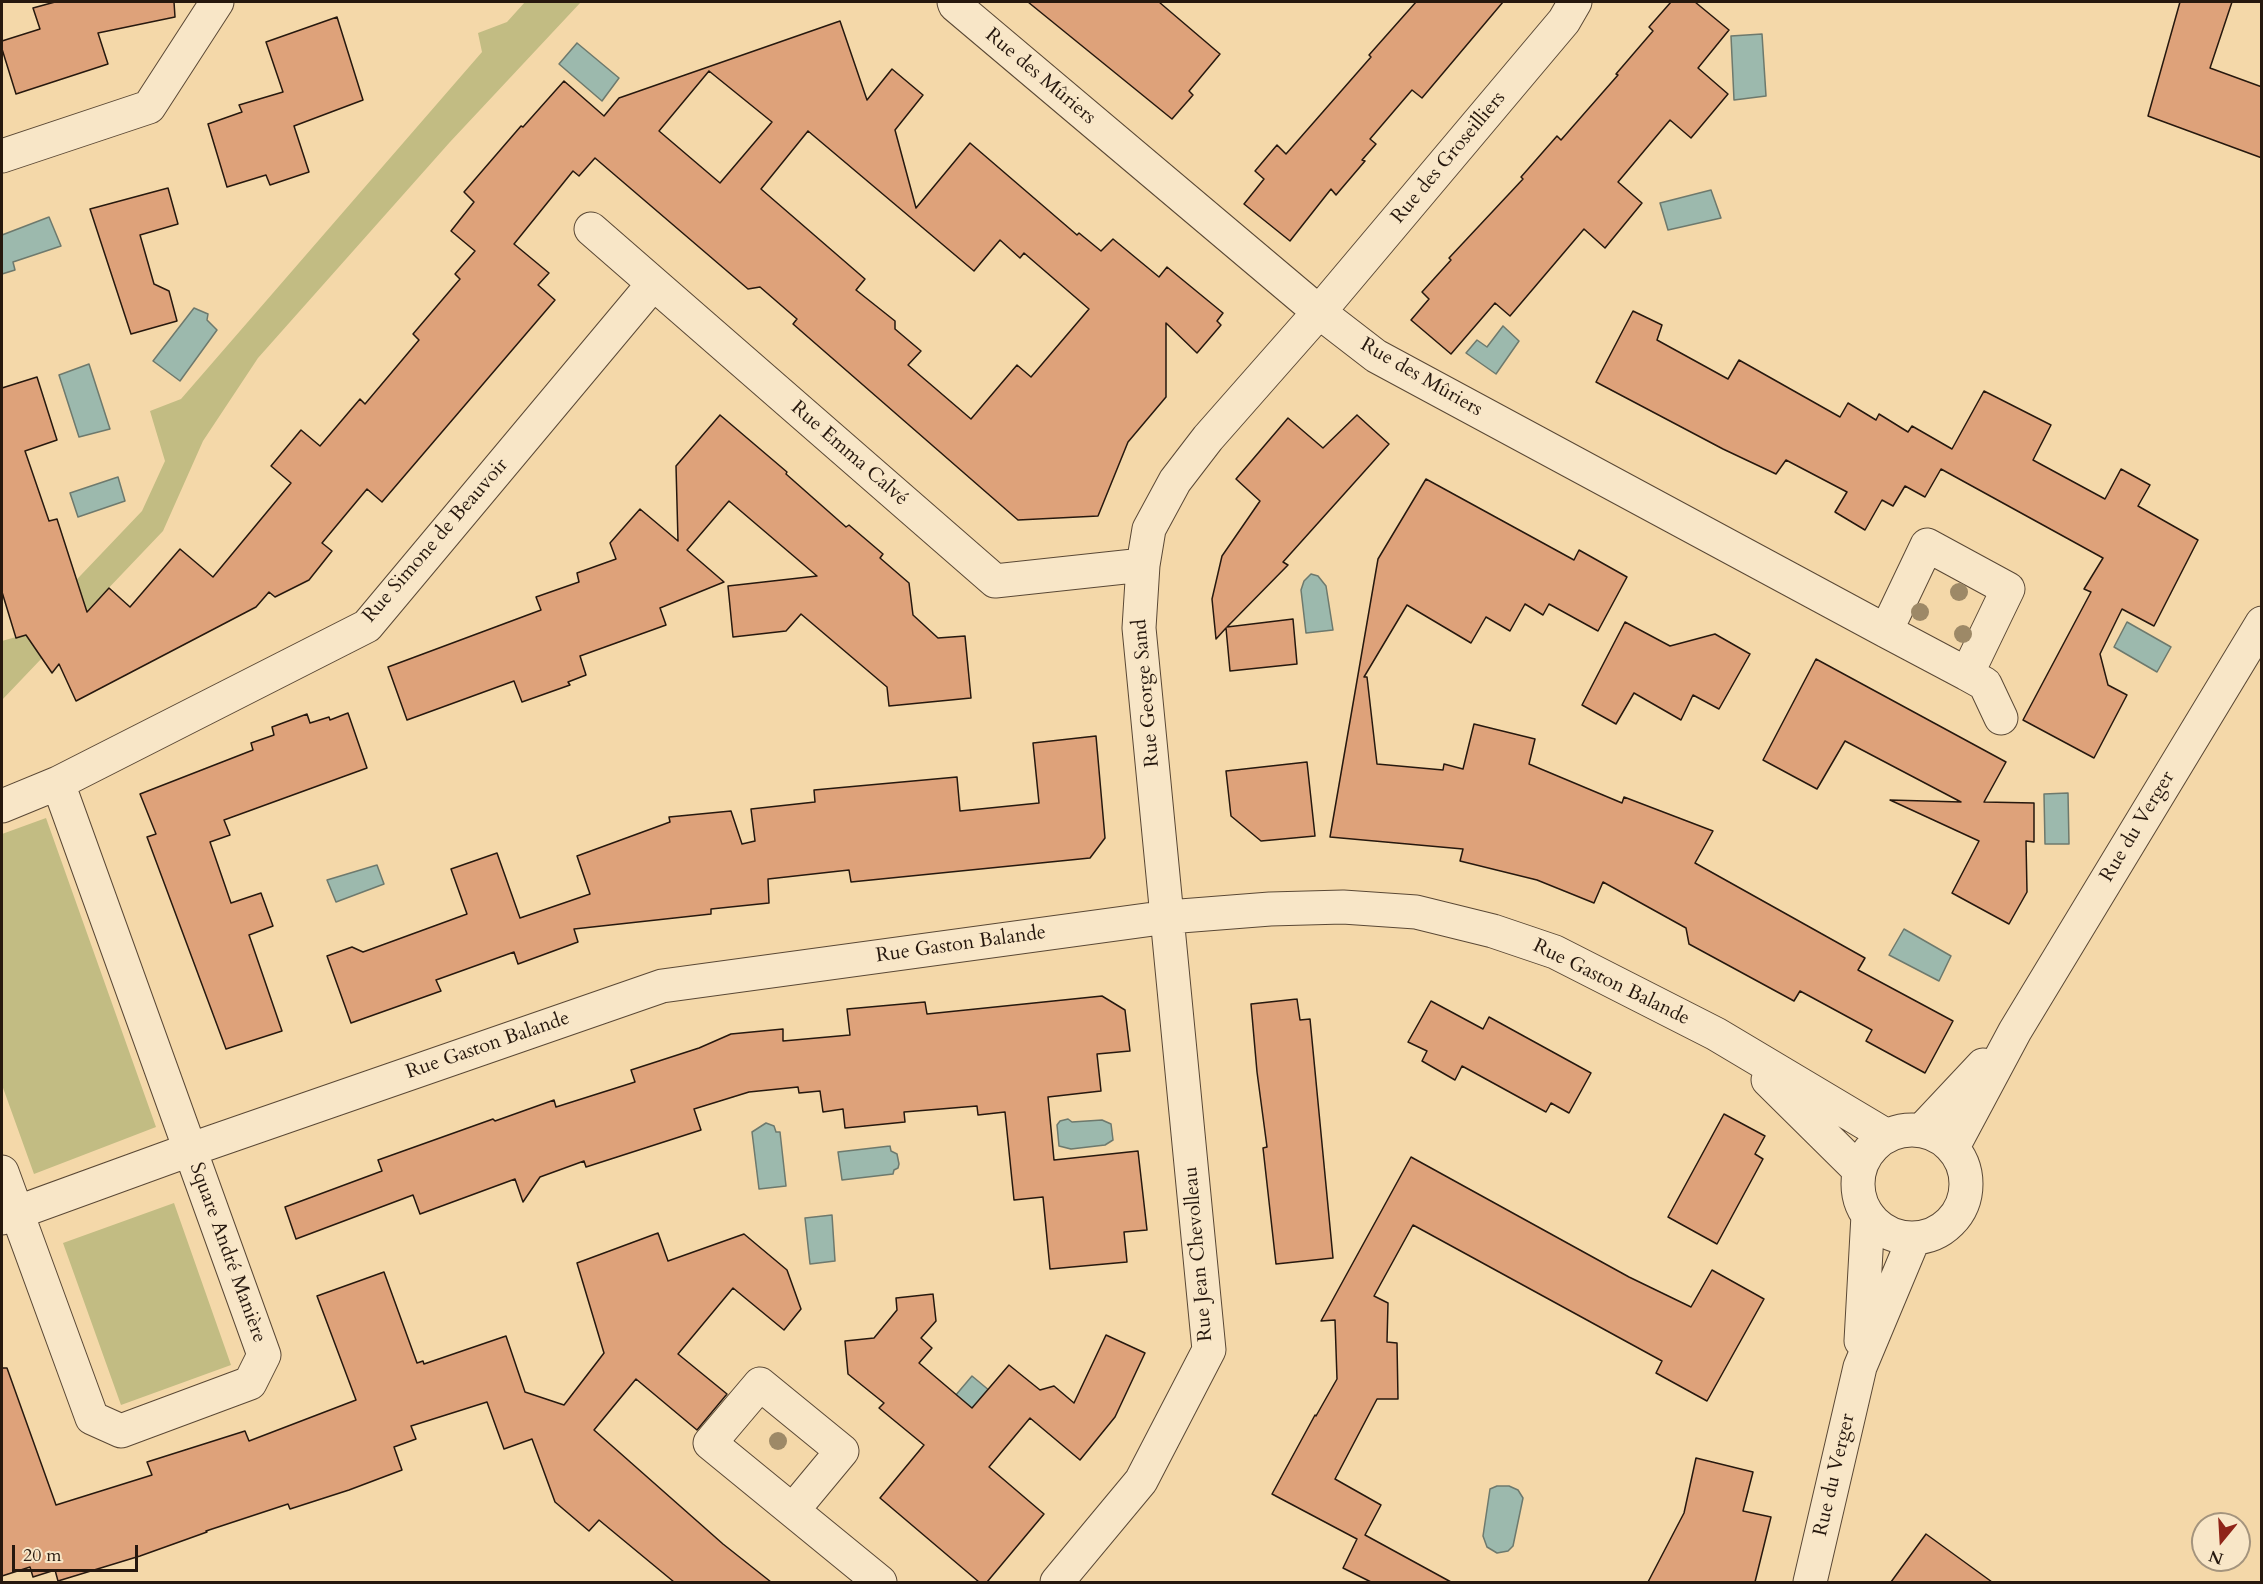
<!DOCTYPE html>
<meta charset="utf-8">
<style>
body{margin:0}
#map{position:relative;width:2263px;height:1584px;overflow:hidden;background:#f4d8a9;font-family:Cardo,serif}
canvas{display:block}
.frame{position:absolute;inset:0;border:3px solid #26180e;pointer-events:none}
.north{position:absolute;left:2191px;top:1512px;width:60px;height:60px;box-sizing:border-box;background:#f8e6c7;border:2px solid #a4947d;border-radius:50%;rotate:198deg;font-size:16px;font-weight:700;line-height:24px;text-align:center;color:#26180e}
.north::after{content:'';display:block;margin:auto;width:21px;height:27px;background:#8f2418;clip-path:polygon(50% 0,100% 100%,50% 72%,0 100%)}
.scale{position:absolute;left:12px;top:1545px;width:126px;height:27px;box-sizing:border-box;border:3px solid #26180e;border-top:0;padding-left:8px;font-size:18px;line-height:21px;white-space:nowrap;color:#26180e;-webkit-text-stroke:4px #f8e6c7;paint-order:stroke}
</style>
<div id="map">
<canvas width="2263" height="1584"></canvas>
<div class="frame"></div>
<div class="north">N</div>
<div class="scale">20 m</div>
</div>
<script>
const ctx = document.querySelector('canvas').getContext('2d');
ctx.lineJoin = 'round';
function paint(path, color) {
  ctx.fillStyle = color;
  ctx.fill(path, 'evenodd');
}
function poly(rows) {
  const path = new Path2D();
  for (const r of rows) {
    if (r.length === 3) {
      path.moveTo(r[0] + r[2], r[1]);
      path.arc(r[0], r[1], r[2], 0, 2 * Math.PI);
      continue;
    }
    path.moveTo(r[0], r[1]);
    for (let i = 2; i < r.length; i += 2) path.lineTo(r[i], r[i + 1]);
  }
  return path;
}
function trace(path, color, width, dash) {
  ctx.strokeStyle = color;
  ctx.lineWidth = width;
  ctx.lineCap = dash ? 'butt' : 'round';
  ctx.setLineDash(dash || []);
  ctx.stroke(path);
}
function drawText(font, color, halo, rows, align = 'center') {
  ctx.font = font + ' Cardo,serif';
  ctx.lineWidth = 4.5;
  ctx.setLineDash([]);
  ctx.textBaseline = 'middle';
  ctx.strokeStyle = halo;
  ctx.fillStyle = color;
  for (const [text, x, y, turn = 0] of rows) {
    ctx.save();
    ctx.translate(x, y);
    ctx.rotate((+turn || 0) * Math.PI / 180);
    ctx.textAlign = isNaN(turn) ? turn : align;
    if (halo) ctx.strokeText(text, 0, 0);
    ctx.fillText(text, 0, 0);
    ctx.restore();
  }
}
paint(poly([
 [525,2,581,2,450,142,258,358,203,441,163,531,2,700,2,641,33,632,61,596,142,511,165,461,150,411,181,399,482,52,478,33,507,22],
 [46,818,156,1127,34,1174,2,1085,2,834],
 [174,1203,231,1365,121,1405,63,1243]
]), '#c2bc83');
const water = poly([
 [1762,34,1766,96,1734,100,1731,36,1762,34],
 [577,43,619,78,602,101,559,64,577,43],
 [1711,190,1721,218,1668,230,1660,203,1711,190],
 [49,217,61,246,13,262,15,270,2,274,2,235,49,217],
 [194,308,208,314,207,320,217,330,180,381,153,361,194,308],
 [1503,326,1519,341,1496,374,1466,353,1477,340,1487,347,1503,326],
 [89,364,110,429,79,437,59,375,89,364],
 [118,477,125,501,78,517,70,493,118,477],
 [1311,574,1318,576,1326,586,1333,630,1306,633,1301,590,1304,581,1311,574],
 [2127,622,2171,647,2157,672,2114,647,2127,622],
 [2068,793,2069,844,2045,844,2044,794,2068,793],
 [377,865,384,884,336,902,327,880,377,865],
 [1904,929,1951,956,1939,981,1889,955,1904,929],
 [1068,1119,1072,1122,1102,1120,1111,1124,1113,1140,1105,1145,1071,1149,1059,1146,1057,1125,1060,1121,1068,1119],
 [766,1123,774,1126,776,1132,780,1132,786,1186,759,1189,752,1132,766,1123],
 [890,1146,891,1151,897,1154,899,1164,898,1168,894,1170,893,1174,842,1180,838,1152,890,1146],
 [832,1215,835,1261,810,1264,805,1218,832,1215],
 [972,1376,1009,1407,998,1432,955,1396,972,1376],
 [1497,1486,1509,1486,1518,1490,1523,1498,1513,1546,1508,1551,1497,1553,1487,1547,1483,1536,1490,1489,1497,1486]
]);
paint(water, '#9cb9ad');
trace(water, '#6d796d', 1.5);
const building = poly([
 [55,2,174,2,175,17,98,33,108,64,16,94,2,49,2,41,40,29,33,8,55,2],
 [1028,2,1159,2,1220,54,1189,91,1193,95,1172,119,1028,2],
 [1416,2,1503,2,1422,98,1412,90,1370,139,1376,144,1362,160,1365,161,1336,195,1331,189,1290,241,1244,204,1264,179,1255,171,1277,145,1286,154,1371,57,1369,55,1416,2],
 [1671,2,1695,2,1729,30,1698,68,1728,94,1691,138,1670,120,1618,182,1642,203,1605,248,1584,229,1510,316,1495,303,1451,354,1411,320,1429,299,1422,292,1451,260,1449,258,1523,179,1521,177,1557,136,1561,140,1618,75,1616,74,1653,31,1649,27,1671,2],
 [2180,2,2232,2,2210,68,2262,87,2262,158,2148,116,2180,2],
 [337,17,363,100,294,126,309,172,270,185,266,175,227,187,208,124,242,112,239,105,283,92,266,42,337,17],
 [840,21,867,100,892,69,923,95,895,130,916,208,970,143,1077,235,1079,233,1101,251,1113,239,1159,277,1167,267,1223,313,1217,321,1221,325,1197,353,1166,323,1166,397,1128,442,1098,516,1018,520,793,324,797,319,760,287,748,289,595,158,579,176,573,171,514,244,549,273,538,285,555,300,382,502,367,489,322,543,332,551,309,580,275,597,269,592,256,607,76,701,59,664,52,673,26,635,16,638,2,592,2,388,37,377,57,440,25,451,49,521,57,519,87,612,109,588,130,607,180,549,213,577,291,483,271,466,301,430,320,446,360,399,365,404,419,340,413,334,460,279,455,274,475,251,451,231,474,202,464,192,521,126,523,127,564,81,604,116,619,98,840,21],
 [709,71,772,122,720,183,659,131,709,71],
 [808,131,974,271,1000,240,1020,258,1024,253,1089,309,1031,377,1017,365,971,419,908,365,921,351,895,329,895,321,856,290,865,279,761,189,808,131],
 [168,188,178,224,140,235,154,284,169,291,177,321,131,334,90,209,168,188],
 [1633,311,1662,325,1657,340,1728,379,1739,360,1840,417,1848,403,1876,420,1879,414,1908,432,1912,426,1952,449,1984,391,2051,425,2033,460,2105,499,2121,469,2150,485,2138,506,2198,540,2154,626,2122,609,2100,654,2108,685,2127,695,2094,758,2023,720,2091,592,2084,589,2103,558,1941,469,1925,497,1905,486,1893,506,1882,500,1865,530,1835,512,1847,492,1786,460,1776,474,1723,449,1596,382,1633,311],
 [720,415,787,472,786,474,846,527,849,525,883,554,880,558,909,583,913,615,938,638,965,636,971,698,889,706,887,687,801,614,786,631,733,637,728,586,817,576,729,501,687,550,724,582,660,608,666,625,580,656,586,675,568,682,570,685,522,702,514,681,407,720,388,667,541,610,536,597,579,582,577,573,616,559,610,543,640,509,678,541,676,466,720,415],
 [1357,415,1389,444,1283,562,1288,565,1227,627,1293,619,1297,664,1230,671,1226,628,1216,639,1212,599,1222,556,1260,501,1236,479,1288,418,1323,448,1357,415],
 [1426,479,1574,560,1579,550,1627,577,1598,631,1549,604,1543,615,1525,604,1510,631,1486,617,1471,643,1407,605,1364,677,1367,677,1377,764,1443,770,1444,764,1463,769,1474,724,1535,739,1529,764,1622,803,1624,797,1713,831,1695,863,1865,958,1858,970,1953,1021,1925,1073,1866,1041,1872,1030,1800,991,1794,1001,1689,944,1686,928,1603,882,1594,903,1537,880,1460,861,1463,849,1330,837,1378,559,1426,479],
 [1625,622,1670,646,1715,634,1750,654,1719,709,1693,695,1681,720,1634,693,1616,724,1582,705,1625,622],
 [1816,659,2006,762,1984,802,2034,803,2034,842,2026,841,2027,892,2009,924,1952,893,1979,841,1890,800,1961,802,1845,741,1817,789,1763,760,1816,659],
 [348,713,367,768,224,820,230,835,210,842,231,903,261,893,273,926,249,935,282,1031,226,1049,147,837,156,834,140,794,253,750,251,743,274,735,272,727,307,714,310,723,329,717,330,720,348,713],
 [1096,736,1105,838,1090,858,851,882,849,870,768,879,769,903,711,909,711,914,574,929,578,942,518,964,514,952,436,980,441,991,351,1023,327,956,352,947,363,952,467,914,451,869,497,853,520,918,590,894,577,856,670,822,669,817,731,811,742,844,755,841,751,809,815,802,814,790,957,777,960,811,1039,803,1033,743,1096,736],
 [1307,762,1315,836,1261,841,1231,816,1226,771,1307,762],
 [1102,996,1125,1010,1130,1051,1097,1054,1101,1091,1048,1097,1054,1160,1138,1151,1147,1230,1124,1232,1127,1262,1050,1269,1043,1197,1014,1200,1005,1112,978,1115,977,1106,904,1112,905,1122,845,1128,843,1109,823,1112,820,1091,799,1093,798,1087,749,1092,694,1109,701,1130,586,1167,584,1161,540,1177,523,1202,515,1179,420,1214,413,1195,296,1239,285,1207,382,1171,378,1160,493,1119,495,1121,554,1100,556,1107,635,1082,631,1070,699,1048,731,1034,783,1029,783,1041,850,1035,847,1009,925,1002,927,1014,1102,996],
 [1297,999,1300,1020,1310,1019,1333,1258,1276,1264,1263,1148,1267,1147,1257,1072,1251,1004,1297,999],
 [1431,1001,1483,1029,1489,1017,1591,1073,1569,1113,1551,1103,1546,1112,1462,1066,1455,1080,1422,1061,1427,1051,1408,1042,1431,1001],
 [1724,1114,1765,1136,1755,1154,1763,1159,1717,1244,1668,1217,1724,1114],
 [1411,1157,1629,1277,1691,1307,1712,1270,1764,1299,1707,1401,1656,1373,1662,1361,1413,1225,1374,1296,1388,1303,1387,1342,1397,1343,1398,1399,1377,1399,1335,1479,1381,1505,1365,1535,1451,1582,1371,1582,1343,1568,1357,1539,1272,1494,1315,1415,1316,1416,1337,1379,1335,1320,1321,1321,1411,1157],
 [658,1233,668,1261,744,1234,787,1270,801,1309,784,1330,733,1288,678,1354,727,1394,697,1430,636,1379,594,1430,723,1544,771,1582,674,1582,599,1520,589,1531,555,1502,532,1439,504,1449,487,1402,411,1426,416,1439,394,1447,402,1470,349,1490,290,1509,288,1504,206,1531,207,1532,140,1556,58,1581,55,1570,33,1577,30,1567,2,1576,2,1368,7,1368,56,1505,152,1475,147,1462,245,1431,249,1441,356,1400,317,1296,384,1272,417,1363,423,1361,424,1364,506,1336,525,1392,564,1405,604,1353,577,1263,658,1233],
 [933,1294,936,1321,921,1338,932,1348,919,1363,972,1408,1009,1365,1040,1390,1054,1386,1074,1403,1106,1335,1145,1353,1115,1417,1080,1460,1030,1418,989,1467,1044,1514,987,1582,979,1582,880,1498,924,1445,879,1408,884,1403,848,1374,845,1341,874,1338,897,1310,896,1298,933,1294],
 [1696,1458,1753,1472,1743,1511,1771,1517,1755,1582,1648,1582,1684,1513,1696,1458],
 [1926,1534,1992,1582,1891,1582,1926,1534]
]);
paint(building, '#dea27a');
trace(building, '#26180e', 1.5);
const minor = poly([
 [954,2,955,5,1319,312,1376,356,1886,631,1967,674,2008,589,1927,545,1886,631],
 [2,156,149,107,217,2],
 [591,229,995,581,1143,565],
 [1967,674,1985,684,2001,718],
 [2,806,58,783,367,626,653,284],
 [1768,1080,1859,1170],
 [1922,1130,1983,1065],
 [1912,1184,54],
 [1953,1147,2015,1031,2262,623],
 [2,1172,92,1418,121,1431,250,1383,264,1355,58,783],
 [2,1218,189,1150,662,986,1168,917,1270,909,1343,907,1416,912,1493,931,1555,952,1716,1034,1887,1136],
 [1861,1341,1868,1215],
 [793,1510,842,1451,760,1384,710,1443,880,1582],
 [1057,1582,1141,1481,1209,1350,1139,628,1143,565,1149,529,1175,481,1208,438,1319,312,1564,21,1575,2],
 [1810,1582,1860,1367,1914,1238]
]);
trace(minor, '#5a4835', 35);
trace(minor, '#f8e6c7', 33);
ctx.fillStyle = '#9d8967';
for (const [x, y] of [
 [1959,592],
 [1920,612],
 [1963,634],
 [778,1441]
]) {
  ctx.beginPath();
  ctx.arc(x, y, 9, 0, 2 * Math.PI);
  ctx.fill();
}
drawText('20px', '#26180e', '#f8e6c7', [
 ["Rue des Mûriers",1040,77,40],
 ["Rue des Groseilliers",1449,158,-50],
 ["Rue des Mûriers",1421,378,30],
 ["Rue Emma Calvé",849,454,41],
 ["Rue Simone de Beauvoir",436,541,-49],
 ["Rue George Sand",1147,693,-95],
 ["Rue du Verger",2138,827,-59],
 ["Rue Gaston Balande",961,945,-8],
 ["Rue Gaston Balande",1611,983,26],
 ["Rue Gaston Balande",488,1046,-19],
 ["Square André Manière",227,1253,70],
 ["Rue Jean Chevolleau",1199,1254,-95],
 ["Rue du Verger",1835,1475,-77]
]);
</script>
